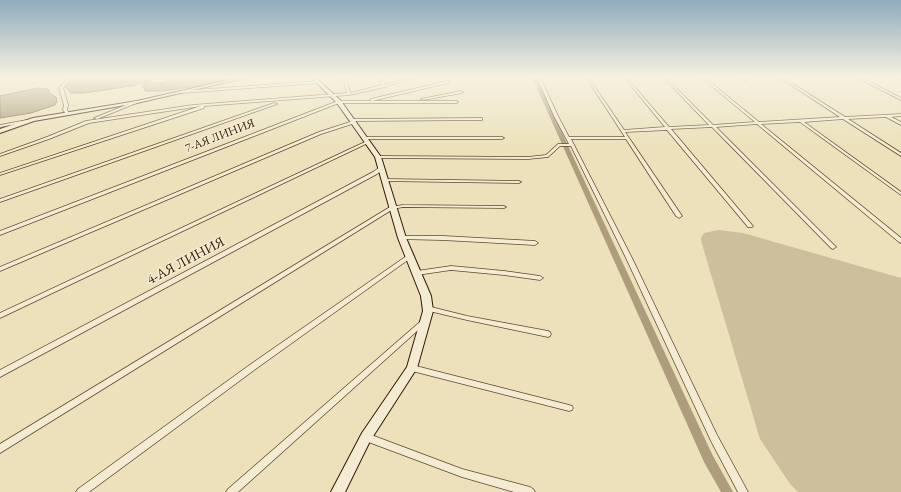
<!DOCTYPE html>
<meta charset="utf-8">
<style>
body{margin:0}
canvas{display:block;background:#ece1bb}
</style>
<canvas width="901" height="492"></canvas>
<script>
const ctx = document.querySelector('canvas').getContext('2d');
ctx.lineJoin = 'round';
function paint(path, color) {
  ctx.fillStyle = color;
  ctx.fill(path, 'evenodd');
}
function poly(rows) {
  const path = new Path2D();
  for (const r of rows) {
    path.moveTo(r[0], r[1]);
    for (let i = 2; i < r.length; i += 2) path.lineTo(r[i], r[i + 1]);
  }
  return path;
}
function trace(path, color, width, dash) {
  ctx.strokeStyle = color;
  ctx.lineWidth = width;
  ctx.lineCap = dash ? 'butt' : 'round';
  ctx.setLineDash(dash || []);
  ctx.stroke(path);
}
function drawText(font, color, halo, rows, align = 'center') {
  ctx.font = font + ' "EB Garamond",serif';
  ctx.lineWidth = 3;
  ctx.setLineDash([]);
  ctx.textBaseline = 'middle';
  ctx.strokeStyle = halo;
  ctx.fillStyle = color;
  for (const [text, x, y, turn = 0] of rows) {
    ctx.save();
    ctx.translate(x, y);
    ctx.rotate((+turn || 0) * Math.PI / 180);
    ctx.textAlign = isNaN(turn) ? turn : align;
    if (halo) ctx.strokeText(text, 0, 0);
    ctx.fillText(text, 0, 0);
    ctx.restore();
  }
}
paint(poly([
 [719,230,743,233,901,278,901,492,798,492,790,484,760,439,702,244,701,238,704,233]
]), '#cdbf9c');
const water = poly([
 [79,77,161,77,136,85,111,89,84,93,71,93,65,87,79,77],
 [165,77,237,77,214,83,163,91,146,91,144,90,145,88,142,87,144,84,147,83,165,83,166,80,162,78,165,77],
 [37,88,48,89,50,94,56,97,57,101,55,105,31,113,0,118,0,96,37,88]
]);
paint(water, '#ad9d7c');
trace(water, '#7c684b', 1);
paint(poly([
 [532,77,536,77,712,454,733,492,721,492,704,462,532,77]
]), '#ad9d7c');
const street = poly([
 [71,77,75,77,70,80,63,88,68,105,67,110,70,114,68,115,67,115,63,110,64,105,59,88,68,78,71,77],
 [343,77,346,77,350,93,382,85,379,77,381,77,385,85,410,77,414,77,385,87,349,95,204,106,204,108,0,175,0,173,201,106,89,123,49,139,0,156,0,154,47,137,86,121,193,105,347,93,343,77],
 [537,77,540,77,558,116,569,137,625,137,586,77,588,77,624,130,665,127,624,77,626,77,669,127,709,125,663,77,665,77,713,125,755,122,701,77,704,77,759,122,840,117,779,77,782,77,845,117,901,114,901,116,891,117,901,122,901,125,886,117,848,119,901,153,901,156,843,119,804,122,901,192,901,195,800,122,761,124,901,238,901,243,899,242,757,124,716,127,836,247,833,249,831,248,712,127,671,129,752,225,753,226,752,227,748,227,667,130,625,132,682,216,679,218,676,216,626,139,571,139,632,258,717,435,748,492,738,492,711,441,626,258,571,146,560,146,548,157,528,159,378,158,376,157,378,156,528,157,546,155,558,144,569,144,554,116,537,77],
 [740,77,744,77,748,80,745,81,740,77],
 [856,77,860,77,901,98,901,100,856,77],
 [895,77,901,77,901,79,896,78,895,77],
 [318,81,319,81,319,83,181,93,179,92,181,91,318,81],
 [447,81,448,81,448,83,372,101,456,101,458,102,457,103,339,103,0,235,0,231,338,101,372,101,370,100,371,99,447,81],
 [461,91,463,92,462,93,423,100,421,99,461,91],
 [136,101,139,102,97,119,94,118,136,101],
 [274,103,277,104,0,202,0,199,274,103],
 [481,118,482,118,482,120,355,121,356,122,355,123,321,134,0,271,0,267,319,132,353,121,351,121,351,119,481,118],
 [27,120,29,121,28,122,0,127,0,125,27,120],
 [364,137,502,137,504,138,502,139,365,139,363,138,364,137],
 [367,141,370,142,0,318,0,313,367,141],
 [380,167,382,167,384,168,377,174,0,377,0,370,373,172,380,167],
 [383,179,519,181,521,182,519,183,385,181,383,180,383,179],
 [403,205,504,206,506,207,504,208,403,207,393,209,0,453,0,444,390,207,403,205],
 [402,236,443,236,535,241,538,243,535,245,443,240,400,239,399,238,402,236],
 [410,254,413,256,412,257,257,368,89,492,76,492,78,489,251,364,408,255,410,254],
 [451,266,504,271,540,276,543,278,540,280,504,275,451,270,417,275,414,273,417,271,451,266],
 [425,306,427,306,467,316,548,331,550,332,551,334,550,336,548,337,467,320,425,310,424,308,425,306],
 [421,321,425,321,426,323,238,492,226,492,228,489,421,321],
 [412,365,569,405,572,406,573,408,572,410,569,411,412,371,409,370,408,368,409,366,412,365],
 [366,433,462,469,530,487,533,489,535,492,514,492,462,477,363,440,362,437,363,434,366,433]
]);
const secondary = poly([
 [242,77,249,77,137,103,34,121,0,133,0,129,33,118,137,101,242,77],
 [311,77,315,77,341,101,381,157,406,238,431,296,433,311,417,368,370,441,345,492,331,492,362,433,407,367,423,311,421,296,398,238,375,157,337,103,311,77]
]);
trace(street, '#614a30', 1.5);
trace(secondary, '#331802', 2);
paint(street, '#f3ecd3');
paint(secondary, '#f3ecd3');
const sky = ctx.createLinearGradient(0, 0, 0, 146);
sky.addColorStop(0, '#90abbd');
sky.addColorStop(0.53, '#f6f2e0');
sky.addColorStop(1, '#f6f2e000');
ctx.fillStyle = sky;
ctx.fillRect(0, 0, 901, 146);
drawText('12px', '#331802', '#f3ecd3', [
 ["7-АЯ ЛИНИЯ",220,136,-21]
]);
drawText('14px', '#331802', '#f3ecd3', [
 ["4-АЯ ЛИНИЯ",186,261,-28]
]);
</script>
